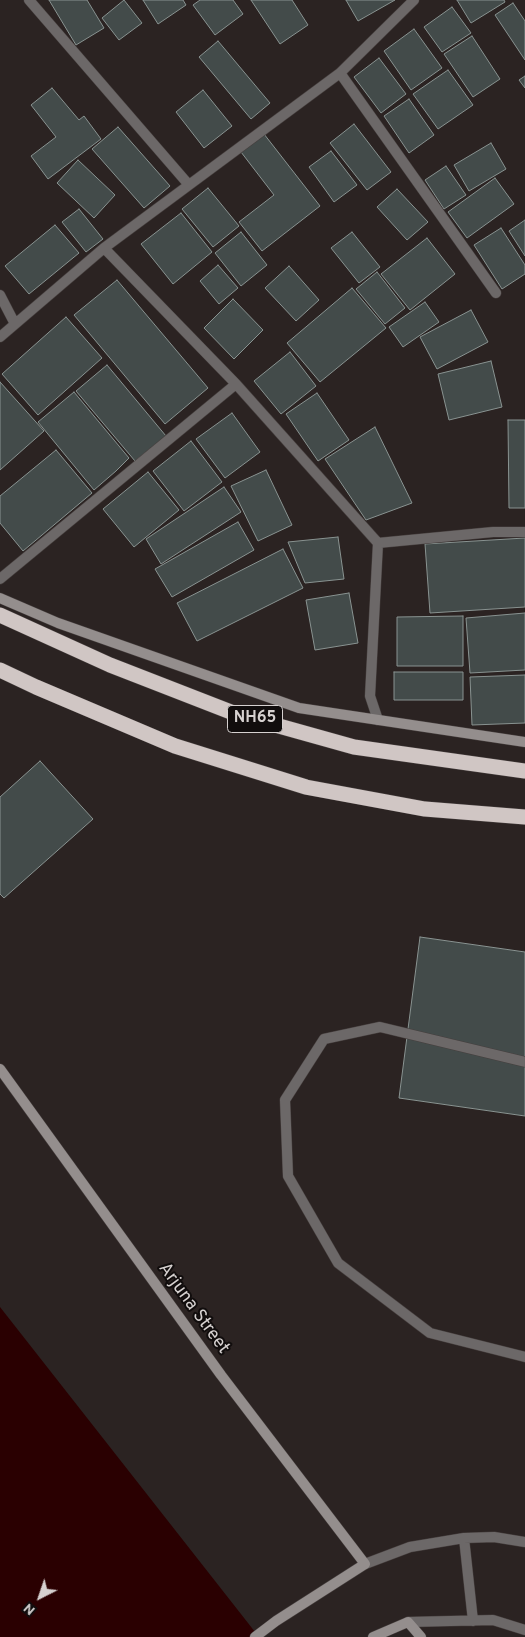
<!DOCTYPE html>
<style>
body{margin:0}
#map{position:relative;width:525px;height:1637px;overflow:hidden;background:#2b2322;font-family:Overpass,sans-serif}
canvas{display:block}
.north{position:absolute;left:15px;top:1572px;width:50px;height:50px;-webkit-text-stroke:4px #110d0d;paint-order:stroke;rotate:221deg;font-size:14px;font-weight:700;line-height:20px;text-align:center;color:#d6d1d0}
.north::after{content:'';display:block;margin:auto;width:18px;height:22px;background:#d6d1d0;clip-path:polygon(50% 0,100% 100%,50% 72%,0 100%)}
</style>
<div id="map">
<canvas width="525" height="1637"></canvas>
<div class="north">N</div>
</div>
<script>
const ctx = document.querySelector('canvas').getContext('2d');
ctx.lineJoin = 'round';
function paint(path, color) {
  ctx.fillStyle = color;
  ctx.fill(path, 'evenodd');
}
function poly(rows) {
  const path = new Path2D();
  for (const r of rows) {
    path.moveTo(r[0], r[1]);
    for (let i = 2; i < r.length; i += 2) path.lineTo(r[i], r[i + 1]);
  }
  return path;
}
function trace(path, color, width, dash) {
  ctx.strokeStyle = color;
  ctx.lineWidth = width;
  ctx.lineCap = dash ? 'butt' : 'round';
  ctx.setLineDash(dash || []);
  ctx.stroke(path);
}
function drawText(font, color, halo, rows, align = 'center') {
  ctx.font = font + ' Overpass,sans-serif';
  ctx.lineWidth = 4;
  ctx.setLineDash([]);
  ctx.textBaseline = 'middle';
  ctx.strokeStyle = halo;
  ctx.fillStyle = color;
  for (const [text, x, y, turn = 0] of rows) {
    ctx.save();
    ctx.translate(x, y);
    ctx.rotate((+turn || 0) * Math.PI / 180);
    ctx.textAlign = isNaN(turn) ? turn : align;
    if (halo) ctx.strokeText(text, 0, 0);
    ctx.fillText(text, 0, 0);
    ctx.restore();
  }
}
paint(poly([
 [0,1307,259,1637,0,1637]
]), '#2a0001');
const building = poly([
 [49,0,87,0,104,28,76,45,49,0],
 [124,0,142,23,119,40,102,18,124,0],
 [143,0,183,0,186,5,158,24,143,0],
 [200,0,233,0,243,14,215,35,193,5,200,0],
 [251,0,292,0,308,25,280,44,251,0],
 [346,0,395,0,358,21,346,0],
 [457,0,504,0,505,2,471,23,457,0],
 [513,3,525,21,525,60,495,15,513,3],
 [452,7,471,33,442,52,424,27,452,7],
 [414,29,442,68,411,90,384,51,414,29],
 [472,36,500,79,473,97,444,54,472,36],
 [218,41,270,103,251,119,199,57,218,41],
 [379,58,406,94,381,113,354,77,379,58],
 [448,70,473,105,438,129,413,94,448,70],
 [525,76,525,88,519,80,525,76],
 [52,88,79,120,84,116,101,139,48,179,31,156,56,137,31,105,52,88],
 [203,90,232,126,204,148,176,112,203,90],
 [409,99,434,135,409,153,384,116,409,99],
 [354,124,391,172,367,190,330,143,354,124],
 [118,127,170,186,144,208,92,149,118,127],
 [264,134,320,206,262,251,239,222,274,195,241,152,264,134],
 [491,143,506,169,469,191,454,165,491,143],
 [331,151,357,185,334,202,309,167,331,151],
 [78,160,115,195,94,218,57,183,78,160],
 [446,166,466,195,444,209,425,180,446,166],
 [495,178,514,204,467,238,448,212,495,178],
 [208,188,239,226,213,247,182,209,208,188],
 [397,189,428,222,407,240,377,207,397,189],
 [79,209,103,239,86,252,62,222,79,209],
 [181,213,212,252,173,284,141,244,181,213],
 [525,220,525,256,509,231,525,220],
 [55,225,79,253,29,294,5,266,55,225],
 [501,228,525,265,525,274,502,289,474,245,501,228],
 [241,232,267,265,241,286,215,253,241,232],
 [352,232,380,267,359,283,331,248,352,232],
 [427,238,455,274,410,310,381,274,427,238],
 [218,265,238,288,219,304,200,281,218,265],
 [289,266,319,300,296,321,265,288,289,266],
 [377,272,405,308,385,324,356,289,377,272],
 [117,280,208,388,165,424,74,315,117,280],
 [352,288,386,328,320,382,287,343,352,288],
 [233,299,263,330,234,359,204,328,233,299],
 [425,302,439,322,403,347,389,327,425,302],
 [471,310,488,342,437,369,420,337,471,310],
 [66,317,102,358,38,415,2,374,66,317],
 [290,352,316,386,281,414,254,381,290,352],
 [491,361,502,407,449,420,438,374,491,361],
 [107,365,166,436,135,461,76,391,107,365],
 [0,382,44,431,0,470,0,382],
 [74,392,129,458,116,471,94,490,38,422,74,392],
 [317,393,349,440,318,461,286,414,317,393],
 [232,413,260,452,225,478,196,439,232,413],
 [508,420,525,420,525,508,509,508,508,420],
 [375,427,412,503,366,520,325,459,375,427],
 [191,441,222,482,184,511,153,471,191,441],
 [56,450,92,493,23,551,0,523,0,496,56,450],
 [266,470,292,525,258,541,231,486,266,470],
 [148,472,179,510,134,547,103,509,148,472],
 [224,487,241,512,161,564,146,539,224,487],
 [238,522,254,550,172,597,155,569,238,522],
 [338,537,344,579,305,583,288,542,338,537],
 [525,538,525,607,430,613,425,544,525,538],
 [283,549,303,588,197,641,177,603,283,549],
 [349,593,358,643,315,650,306,600,349,593],
 [525,613,525,670,470,673,466,618,525,613],
 [463,616,463,666,397,666,397,617,463,616],
 [394,672,463,672,463,700,394,700,394,672],
 [525,675,525,723,472,725,470,677,525,675],
 [40,761,93,819,4,898,0,894,0,797,40,761],
 [420,937,525,952,525,1116,399,1098,420,937]
]);
paint(building, '#434b4a');
trace(building, '#899391', 1);
const lane = poly([
 [525,1062,380,1027,324,1039,285,1100,288,1176,338,1263,430,1333,525,1357],
 [464,1538,473,1621],
 [365,1564,410,1547,464,1538,494,1537,525,1542],
 [408,1622,493,1620,525,1630]
]);
const street = poly([
 [29,0,189,185],
 [340,73,496,293],
 [104,248,236,384,378,543,493,532,525,532],
 [0,295,15,324],
 [0,337,104,248,340,73,414,0],
 [378,543,370,696,378,720],
 [0,579,236,384]
]);
const secondary = poly([
 [0,598,58,623,299,708,525,742],
 [0,1069,221,1375,365,1564,276,1621,255,1637],
 [373,1637,408,1622,421,1637]
]);
const highway = poly([
 [0,615,110,665,236,714,354,747,525,771],
 [0,670,36,687,175,746,306,787,425,809,525,817]
]);
trace(lane, '#463f3e', 11);
trace(street, '#463f3e', 11);
trace(secondary, '#463f3e', 11);
trace(highway, '#463f3e', 16);
trace(lane, '#6c6868', 10);
trace(street, '#6c6868', 10);
trace(secondary, '#948e8d', 10);
trace(highway, '#d0c6c4', 15);
for (const [x, y, w] of [
 [255,719,55]
]) {
  const box = new Path2D();
  box.roundRect(x - w / 2, y - 13.5, w, 27, 4);
  ctx.fillStyle = '#110d0d';
  ctx.fill(box);
  trace(box, '#d6d1d0', 1);
}
drawText('bold 16px', '#d6d1d0', null, [
 ["NH65",255,719]
]);
drawText('18px', '#d6d1d0', '#110d0d', [
 ["Arjuna Street",193,1309,54]
]);
</script>
